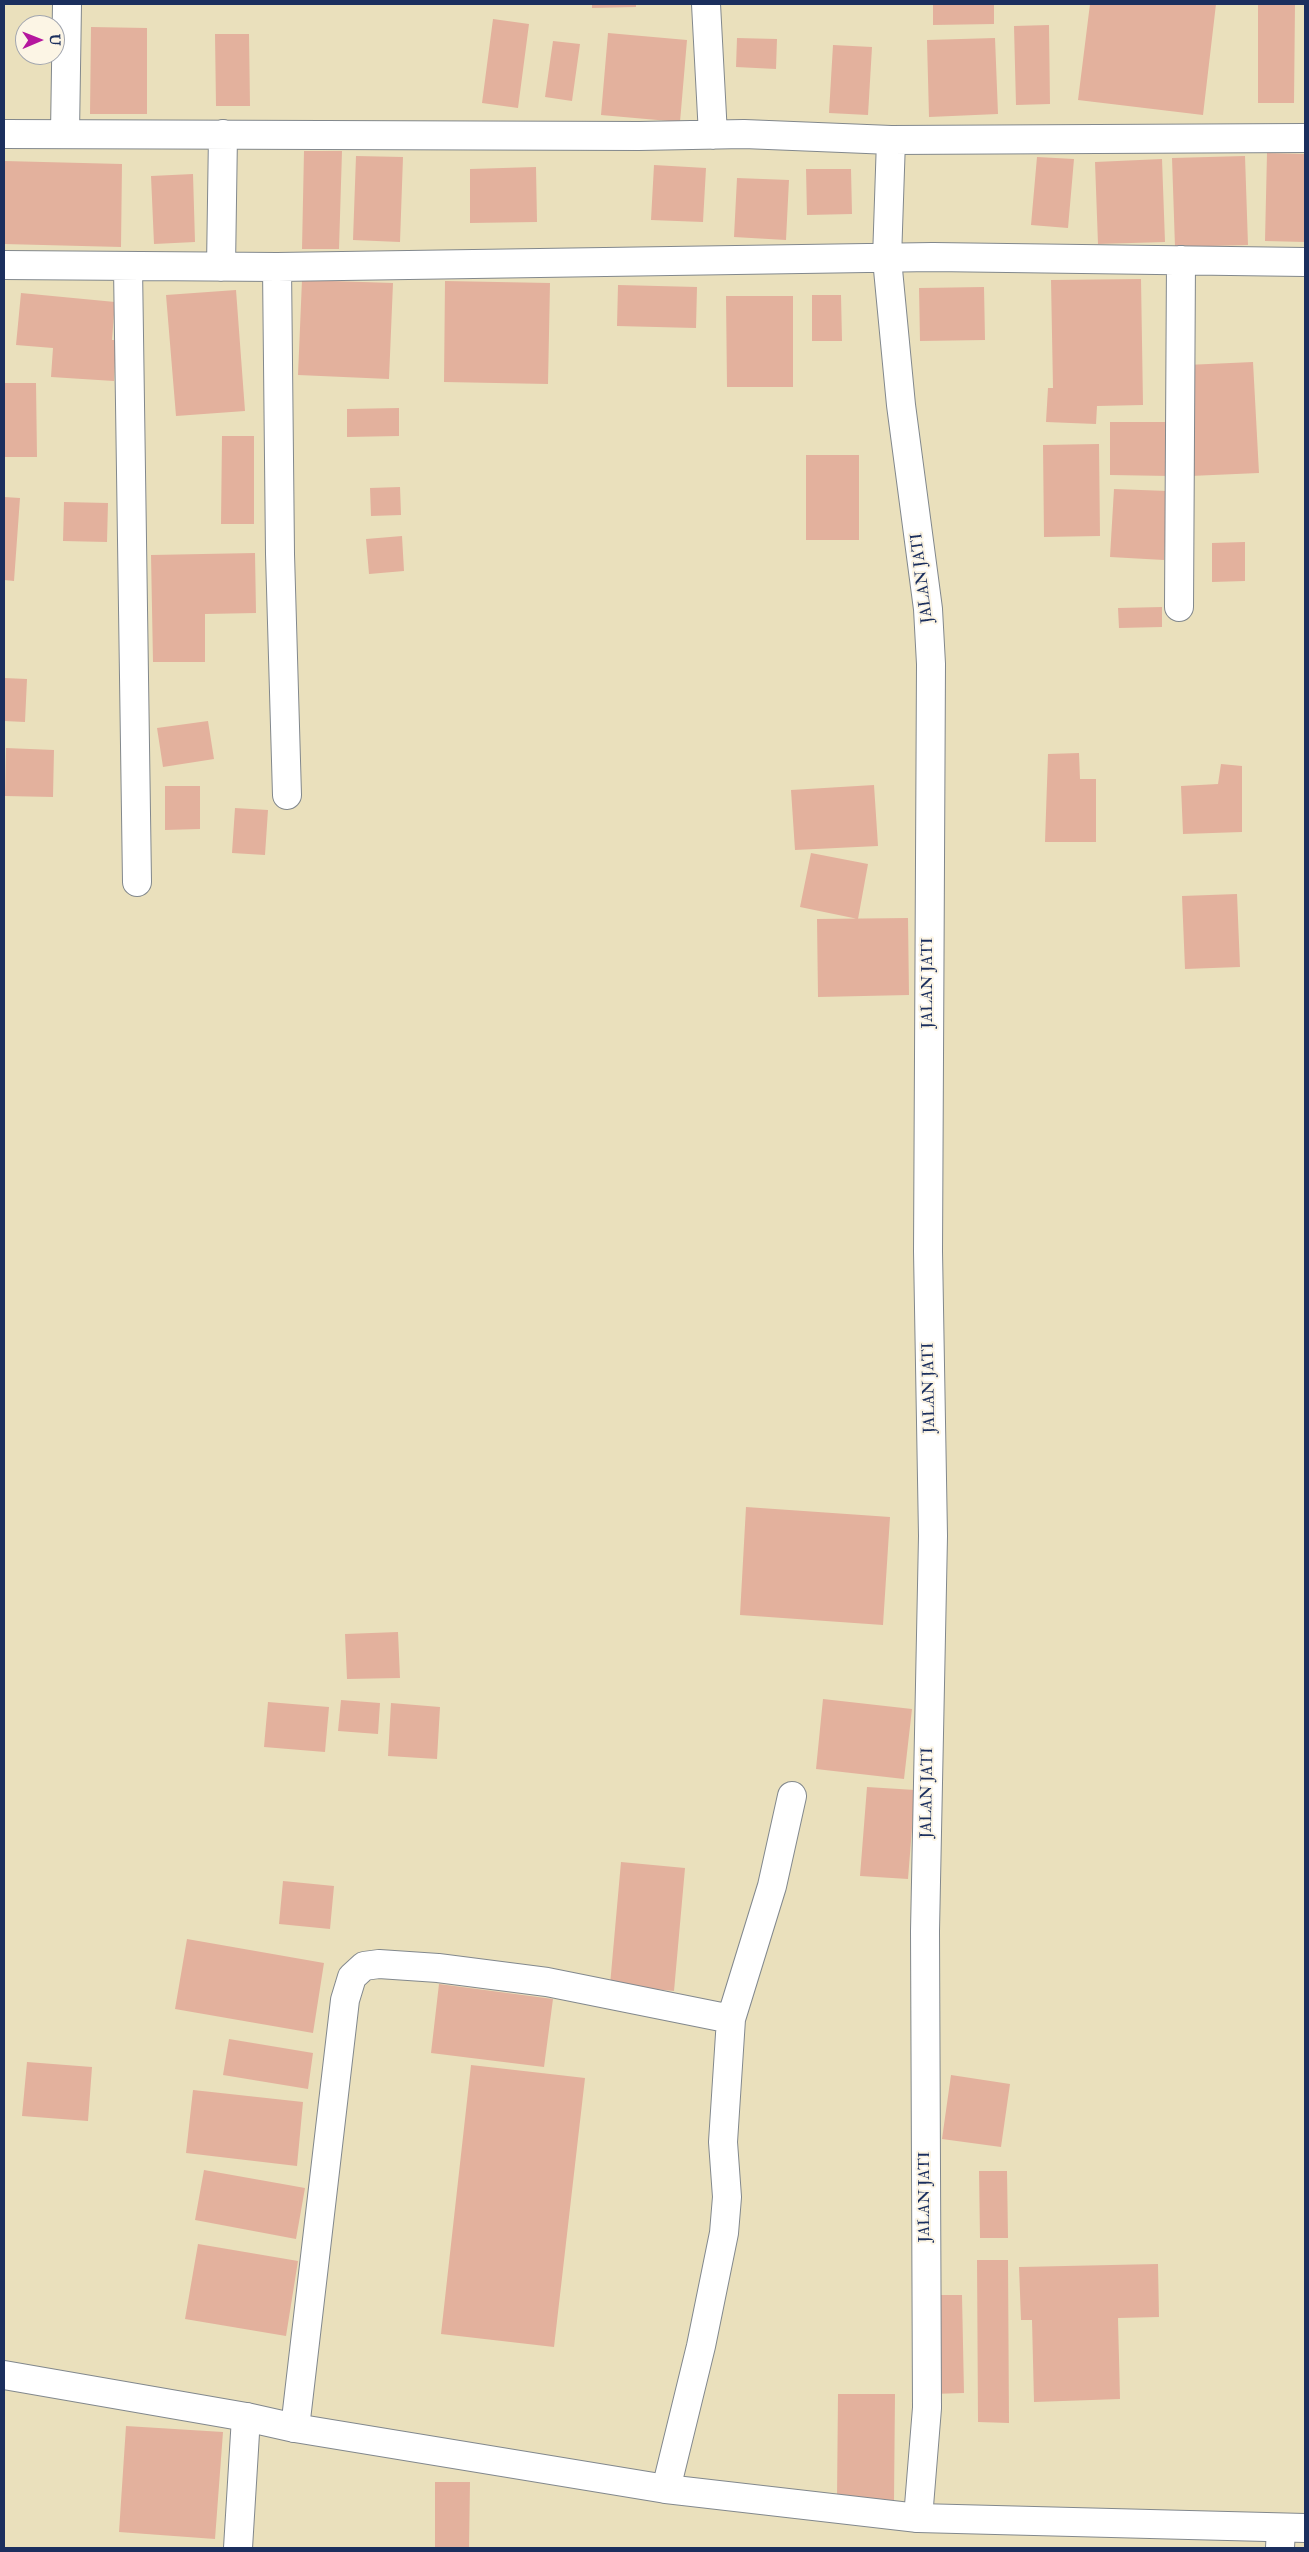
<!DOCTYPE html>
<style>
body{margin:0}
#map{position:relative;width:1309px;height:2552px;overflow:hidden;background:#eae0bc;font-family:"IM FELL Double Pica",serif}
canvas{display:block}
.frame{position:absolute;inset:0;border:5px solid #1b2f5e;pointer-events:none}
.north{position:absolute;left:15px;top:15px;width:50px;height:50px;box-sizing:border-box;background:#fcf5e5;border:1px solid #a2a6af;border-radius:50%;rotate:89deg;font-size:14px;font-weight:700;line-height:20px;text-align:center;color:#1b2f5e}
.north::after{content:'';display:block;margin:auto;width:18px;height:22px;background:#b5179e;clip-path:polygon(50% 0,100% 100%,50% 72%,0 100%)}
</style>
<div id="map">
<canvas width="1309" height="2552"></canvas>
<div class="frame"></div>
<div class="north">U</div>
</div>
<script>
const ctx = document.querySelector('canvas').getContext('2d');
ctx.lineJoin = 'round';
function paint(path, color) {
  ctx.fillStyle = color;
  ctx.fill(path, 'evenodd');
}
function poly(rows) {
  const path = new Path2D();
  for (const r of rows) {
    path.moveTo(r[0], r[1]);
    for (let i = 2; i < r.length; i += 2) path.lineTo(r[i], r[i + 1]);
  }
  return path;
}
function trace(path, color, width, dash) {
  ctx.strokeStyle = color;
  ctx.lineWidth = width;
  ctx.lineCap = dash ? 'butt' : 'round';
  ctx.setLineDash(dash || []);
  ctx.stroke(path);
}
function drawText(font, color, halo, rows, align = 'center') {
  ctx.font = font + ' "IM FELL Double Pica",serif';
  ctx.lineWidth = 4;
  ctx.setLineDash([]);
  ctx.textBaseline = 'middle';
  ctx.strokeStyle = halo;
  ctx.fillStyle = color;
  for (const [text, x, y, turn = 0] of rows) {
    ctx.save();
    ctx.translate(x, y);
    ctx.rotate((+turn || 0) * Math.PI / 180);
    ctx.textAlign = isNaN(turn) ? turn : align;
    if (halo) ctx.strokeText(text, 0, 0);
    ctx.fillText(text, 0, 0);
    ctx.restore();
  }
}
paint(poly([
 [592,4,636,4,636,7,592,8],
 [933,4,994,4,994,24,933,25],
 [1090,4,1216,4,1203,115,1078,100],
 [1258,4,1295,4,1294,103,1258,103],
 [493,19,529,24,518,108,482,103],
 [1049,25,1050,104,1016,105,1014,26],
 [91,27,147,28,147,114,90,114],
 [608,33,687,40,680,122,601,115],
 [215,34,249,34,250,106,216,106],
 [737,38,777,39,776,69,736,67],
 [995,38,998,114,929,117,927,40],
 [553,41,580,44,572,101,545,97],
 [833,45,872,47,868,115,829,113],
 [304,151,342,151,339,249,302,249],
 [1267,153,1305,154,1305,242,1265,241],
 [356,156,403,157,400,242,353,240],
 [1245,156,1248,245,1175,247,1172,158],
 [1037,157,1074,159,1068,228,1031,225],
 [1162,159,1165,242,1098,244,1095,162],
 [4,161,122,164,121,247,4,244],
 [654,165,706,168,703,222,651,220],
 [536,167,537,222,470,223,470,169],
 [806,169,851,169,852,214,807,215],
 [193,174,195,242,154,244,151,176],
 [737,178,789,180,786,240,734,237],
 [1141,279,1143,405,1097,406,1096,424,1046,422,1048,388,1053,388,1051,280],
 [302,280,393,283,389,379,298,375],
 [445,281,550,283,548,384,444,382],
 [618,285,697,287,696,328,617,326],
 [984,287,985,340,920,341,919,288],
 [236,290,245,411,176,416,166,295],
 [21,293,115,302,112,340,116,340,114,381,51,377,53,348,16,345],
 [812,295,841,295,842,341,812,341],
 [726,296,793,296,793,387,727,387],
 [1253,362,1259,473,1190,476,1186,365],
 [4,383,36,383,37,457,4,457],
 [399,408,399,436,347,437,347,409],
 [1110,422,1170,422,1170,476,1110,475],
 [222,436,254,436,254,524,221,524],
 [1099,444,1100,536,1044,537,1043,445],
 [806,455,859,455,859,540,806,540],
 [400,487,401,515,371,516,370,488],
 [1114,489,1168,491,1164,560,1110,557],
 [4,497,20,498,14,581,4,580],
 [64,502,108,503,107,542,63,541],
 [402,536,404,571,369,574,366,539],
 [1245,542,1245,581,1212,582,1212,543],
 [255,553,256,613,205,614,205,662,153,662,151,555],
 [1162,607,1162,627,1119,628,1118,608],
 [4,678,27,679,25,722,4,721],
 [208,721,214,759,163,767,157,728],
 [6,748,54,750,53,797,5,796],
 [1079,753,1080,779,1096,779,1096,842,1045,842,1048,754],
 [1221,764,1242,766,1242,832,1183,834,1181,786,1218,784],
 [874,785,878,846,795,850,791,790],
 [165,786,200,786,200,829,165,830],
 [235,808,268,810,265,855,232,853],
 [811,853,868,864,858,919,800,907],
 [1237,894,1240,967,1185,969,1182,896],
 [908,918,909,995,818,997,817,919],
 [746,1507,890,1517,883,1625,740,1615],
 [398,1632,400,1678,347,1679,345,1634],
 [823,1699,912,1709,904,1779,816,1769],
 [341,1700,380,1703,378,1734,338,1731],
 [268,1702,329,1707,325,1752,264,1747],
 [391,1703,440,1707,437,1759,388,1756],
 [867,1787,915,1790,908,1879,860,1876],
 [621,1862,685,1868,674,1991,610,1985],
 [283,1881,334,1886,330,1929,279,1924],
 [187,1939,324,1963,313,2033,175,2009],
 [439,1984,553,1999,544,2067,431,2053],
 [229,2039,313,2053,308,2089,223,2075],
 [27,2062,92,2067,88,2121,22,2116],
 [471,2065,585,2078,554,2347,441,2334],
 [951,2075,1010,2084,1001,2147,942,2139],
 [193,2090,303,2102,297,2166,186,2153],
 [204,2170,305,2188,296,2239,195,2220],
 [979,2171,1007,2171,1008,2238,980,2238],
 [198,2244,298,2261,286,2336,185,2319],
 [977,2260,1008,2260,1009,2423,978,2422],
 [1158,2264,1159,2317,1118,2318,1120,2399,1034,2402,1032,2320,1021,2320,1019,2267],
 [930,2295,962,2295,964,2393,932,2394],
 [838,2394,895,2394,894,2500,837,2499],
 [126,2426,223,2432,215,2539,119,2532],
 [435,2482,470,2482,469,2548,435,2548]
]), '#e3b19d');
const street = poly([
 [706,4,713,135],
 [65,133,67,4],
 [4,134,639,136,744,134,891,140,1305,138],
 [891,140,887,259,901,405,928,609,931,664,928,1251,933,1536,925,1931,927,2408,918,2518],
 [4,265,277,267,933,257,1305,262],
 [128,267,137,882],
 [221,267,223,134],
 [277,267,280,554,287,795],
 [1179,607,1181,260],
 [295,2428,345,2000,352,1977,364,1966,379,1964,438,1968,547,1982,731,2019],
 [666,2489,701,2346,724,2233,727,2197,723,2142,731,2019,772,1886,792,1796],
 [238,2548,246,2417],
 [1280,2548,1281,2528]
]);
const primary = poly([
 [4,2375,246,2417,295,2428,666,2489,918,2518,1305,2528]
]);
trace(street, '#82888d', 30);
trace(primary, '#82888d', 30);
trace(street, '#fff', 28);
trace(primary, '#fff', 28);
drawText('16px', '#1b2f5e', '#fcf5e5', [
 ["JALAN JATI",923,578,-97],
 ["JALAN JATI",929,983,-90],
 ["JALAN JATI",930,1388,-91],
 ["JALAN JATI",928,1793,-89],
 ["JALAN JATI",926,2197,-90]
]);
</script>
